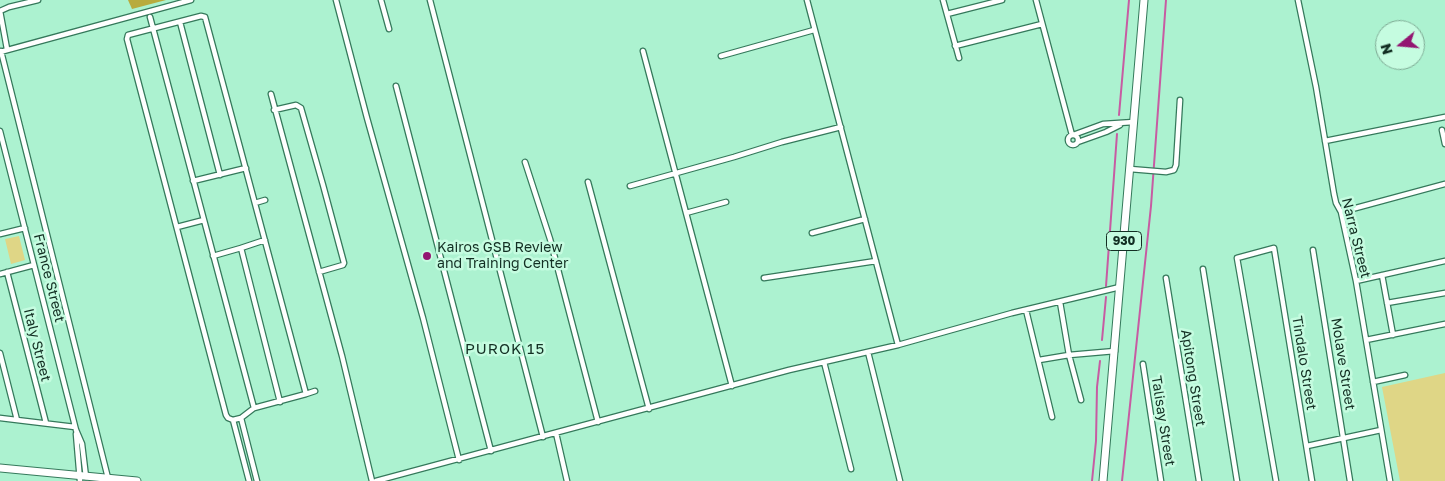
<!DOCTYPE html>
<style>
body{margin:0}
#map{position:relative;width:1445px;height:481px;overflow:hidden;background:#acf2d0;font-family:"Golos Text",sans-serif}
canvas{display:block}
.north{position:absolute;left:1375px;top:20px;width:50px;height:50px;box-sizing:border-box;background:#c5fce0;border:1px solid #7eaa94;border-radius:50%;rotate:253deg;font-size:14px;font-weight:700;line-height:20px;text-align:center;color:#132f23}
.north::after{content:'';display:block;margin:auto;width:18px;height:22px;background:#931671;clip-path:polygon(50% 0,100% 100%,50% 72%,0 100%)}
</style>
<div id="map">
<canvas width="1445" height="481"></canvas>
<div class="north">N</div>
</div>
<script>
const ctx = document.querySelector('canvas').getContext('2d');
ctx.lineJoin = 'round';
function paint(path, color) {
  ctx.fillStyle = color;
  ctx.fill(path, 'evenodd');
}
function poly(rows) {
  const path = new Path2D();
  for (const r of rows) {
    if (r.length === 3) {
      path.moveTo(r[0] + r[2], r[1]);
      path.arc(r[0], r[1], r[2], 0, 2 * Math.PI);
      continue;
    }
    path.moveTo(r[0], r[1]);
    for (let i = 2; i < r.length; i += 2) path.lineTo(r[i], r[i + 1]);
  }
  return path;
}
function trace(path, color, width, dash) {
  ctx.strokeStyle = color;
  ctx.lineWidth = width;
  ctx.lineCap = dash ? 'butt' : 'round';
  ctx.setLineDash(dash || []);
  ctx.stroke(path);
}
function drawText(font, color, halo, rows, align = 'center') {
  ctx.font = font + ' "Golos Text",sans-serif';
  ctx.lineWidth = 5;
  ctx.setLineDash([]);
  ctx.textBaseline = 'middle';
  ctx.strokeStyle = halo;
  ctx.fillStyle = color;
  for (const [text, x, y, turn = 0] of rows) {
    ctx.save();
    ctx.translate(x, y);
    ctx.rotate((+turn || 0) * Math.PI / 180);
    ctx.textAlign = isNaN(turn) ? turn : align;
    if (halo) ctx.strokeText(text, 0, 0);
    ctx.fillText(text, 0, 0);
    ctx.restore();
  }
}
paint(poly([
 [19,236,25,260,11,264,5,239],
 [1445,373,1445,481,1400,481,1382,387]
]), '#dfd686');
paint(poly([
 [128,0,166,0,132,9]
]), '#b8ab3e');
trace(poly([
 [1119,115,1129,0],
 [1106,286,1117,134],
 [1102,340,1106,297],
 [1092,481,1096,441,1097,387,1100,361],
 [1122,481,1151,206,1166,0]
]), '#c75ba2', 2);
const street = poly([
 [336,0,367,118,423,318,459,460],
 [381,0,389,29],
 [430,0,543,437],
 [807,0,898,345],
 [943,0,959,58],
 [1036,0,1072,135],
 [1298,0,1316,87,1334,194,1336,203,1341,212,1356,281,1390,481],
 [947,14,1002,0],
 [201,16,205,17,306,394,254,408,241,418,233,420,228,418,226,415,127,39,128,35,201,16],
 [150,17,254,408],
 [180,22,220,175],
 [955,46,1042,24],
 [7,49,0,11,9,7,38,0],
 [1,51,108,478],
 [643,51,732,386],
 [0,52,191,0],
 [721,56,814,30],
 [396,86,491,451],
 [271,94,342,356,372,481],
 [274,110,296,105,301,108,323,185,344,263,343,265,319,272],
 [1442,130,1445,144],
 [0,131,76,430,82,444,86,477],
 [1073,140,5],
 [1073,135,1103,124,1134,122],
 [1325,141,1445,117],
 [1078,142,1106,132,1120,125],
 [525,162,550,239,598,422],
 [1130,169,1166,172,1174,170,1176,165,1180,100],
 [193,181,246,168],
 [588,182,649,409],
 [630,186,734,157,782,142,841,127],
 [255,203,265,200],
 [1341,212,1445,184],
 [686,213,726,202],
 [177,227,204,220],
 [812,233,865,219],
 [0,234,25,228],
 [265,240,241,248,280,402],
 [1313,250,1350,481],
 [213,256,241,248],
 [1203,269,1237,481],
 [7,272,46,423],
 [0,274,34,265],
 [1382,275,1393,335],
 [764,278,876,261],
 [1166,278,1199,481],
 [1356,281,1445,261],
 [1060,302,1069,355,1081,400],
 [1387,303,1445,293],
 [1026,310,1052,417],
 [1366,340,1445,324],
 [868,352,900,481],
 [0,353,17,420],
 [1039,360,1069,355,1115,351],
 [824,362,851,469],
 [1143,364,1161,481],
 [1373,382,1405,375],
 [306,394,315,391],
 [0,418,75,427],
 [241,418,257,481],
 [233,420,249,481],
 [556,433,567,481],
 [76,434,80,481],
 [1307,446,1381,430],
 [376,481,789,370,898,345,1012,313,1120,287],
 [1276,481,1237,258,1274,248,1312,481]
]);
const primary = poly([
 [0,468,137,481],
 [1103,481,1144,0]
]);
trace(street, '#35795b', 7);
trace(primary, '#35795b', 9);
trace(street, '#fff', 4.5);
trace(primary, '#fff', 7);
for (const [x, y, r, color] of [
 [427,256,5,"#931671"]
]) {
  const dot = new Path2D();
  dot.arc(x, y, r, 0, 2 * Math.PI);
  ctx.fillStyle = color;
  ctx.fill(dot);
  trace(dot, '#c5fce0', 2);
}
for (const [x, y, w] of [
 [1124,241,35]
]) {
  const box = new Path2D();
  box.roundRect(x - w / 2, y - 9.5, w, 19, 4);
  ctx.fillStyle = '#c5fce0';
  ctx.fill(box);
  trace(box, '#132f23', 1);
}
drawText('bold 12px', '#132f23', null, [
 ["930",1124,241]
]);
drawText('14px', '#132f23', '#c5fce0', [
 ["Narra Street",1356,238,76],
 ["France Street",49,278,76],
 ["Italy Street",37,345,76],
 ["Tindalo Street",1304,363,81],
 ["Molave Street",1343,364,81],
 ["Apitong Street",1193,378,81],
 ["Talisay Street",1163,421,81]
]);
drawText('14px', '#132f23', '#c5fce0', [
 ["Kairos GSB Review",437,248],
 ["and Training Center",437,264]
], 'left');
ctx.letterSpacing = '1px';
drawText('15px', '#132f23', '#c5fce0', [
 ["PUROK 15",505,349]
]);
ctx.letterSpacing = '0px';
</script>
